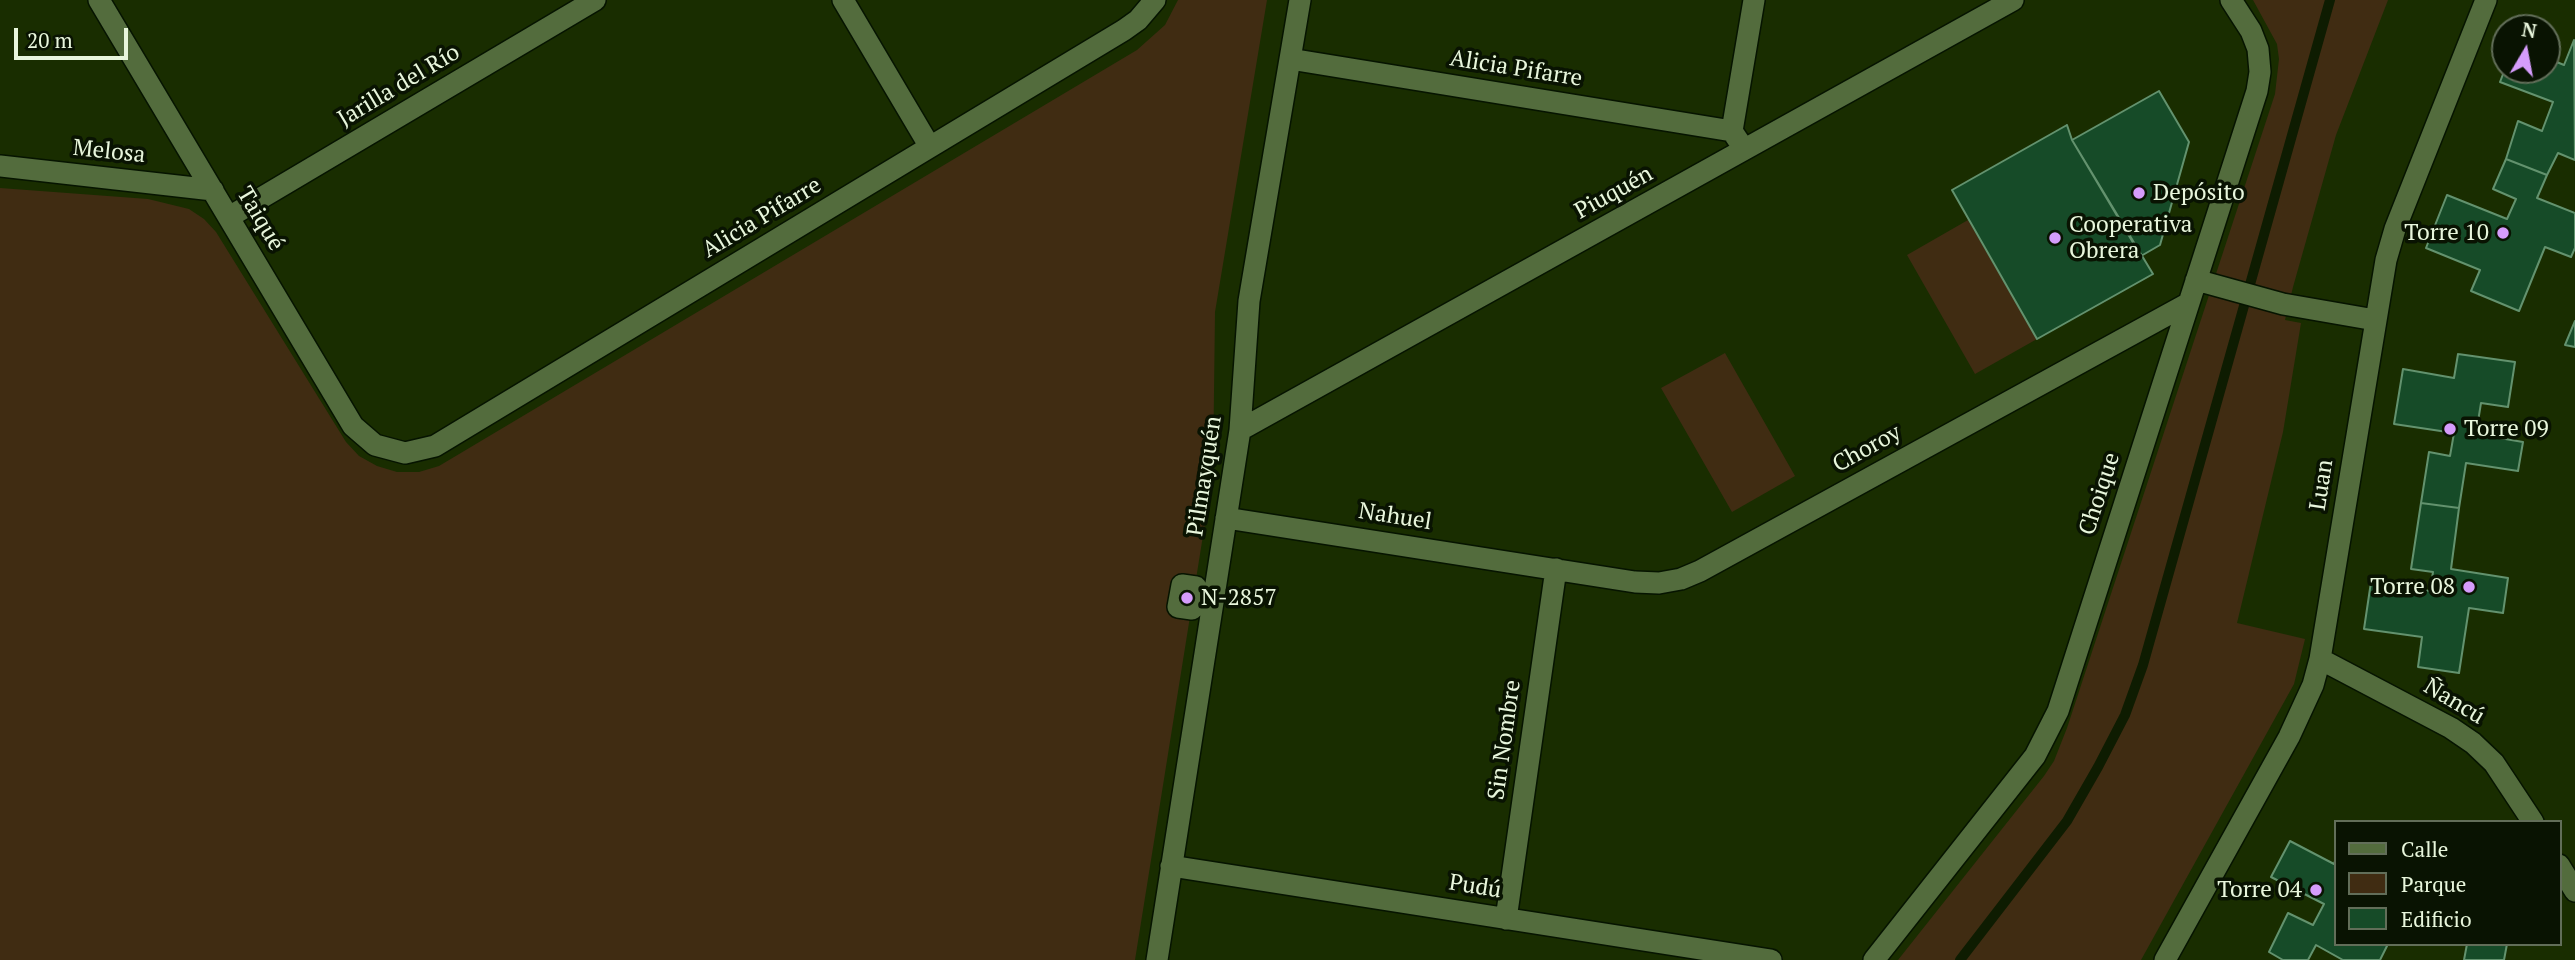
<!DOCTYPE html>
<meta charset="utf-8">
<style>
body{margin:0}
#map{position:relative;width:2575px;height:960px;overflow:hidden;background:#192d00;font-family:"PT Serif",serif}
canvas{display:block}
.legend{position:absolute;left:2334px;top:820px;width:228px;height:126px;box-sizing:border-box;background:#091302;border:2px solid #626e59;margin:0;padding:9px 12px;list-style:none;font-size:21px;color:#e8f6dc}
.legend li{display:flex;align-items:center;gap:14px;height:35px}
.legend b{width:35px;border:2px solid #626e59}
.north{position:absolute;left:2491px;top:14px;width:70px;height:70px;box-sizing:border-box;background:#091302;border:2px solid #626e59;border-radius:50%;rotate:10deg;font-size:19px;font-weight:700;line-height:28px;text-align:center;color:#e8f6dc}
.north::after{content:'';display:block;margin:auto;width:24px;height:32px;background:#d59cfb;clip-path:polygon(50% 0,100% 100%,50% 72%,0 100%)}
.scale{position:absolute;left:14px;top:28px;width:114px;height:32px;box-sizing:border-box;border:4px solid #e8f6dc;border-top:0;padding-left:9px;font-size:21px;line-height:24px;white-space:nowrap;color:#e8f6dc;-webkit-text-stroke:5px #091302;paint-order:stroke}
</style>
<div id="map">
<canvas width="2575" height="960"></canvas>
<ul class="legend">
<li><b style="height:9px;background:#536c3d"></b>Calle</li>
<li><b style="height:19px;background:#402c12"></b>Parque</li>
<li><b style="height:19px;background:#164b28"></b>Edificio</li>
</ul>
<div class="north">N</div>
<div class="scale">20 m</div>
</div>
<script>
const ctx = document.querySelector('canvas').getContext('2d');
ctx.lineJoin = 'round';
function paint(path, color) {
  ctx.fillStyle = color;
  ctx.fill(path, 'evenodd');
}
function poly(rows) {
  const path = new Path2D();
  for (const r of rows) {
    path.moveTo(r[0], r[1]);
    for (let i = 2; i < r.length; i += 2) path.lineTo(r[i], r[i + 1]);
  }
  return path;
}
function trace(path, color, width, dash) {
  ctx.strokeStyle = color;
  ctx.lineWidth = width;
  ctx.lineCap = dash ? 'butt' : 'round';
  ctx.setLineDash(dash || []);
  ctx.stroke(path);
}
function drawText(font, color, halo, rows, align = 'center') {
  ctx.font = font + ' "PT Serif",serif';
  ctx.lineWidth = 7;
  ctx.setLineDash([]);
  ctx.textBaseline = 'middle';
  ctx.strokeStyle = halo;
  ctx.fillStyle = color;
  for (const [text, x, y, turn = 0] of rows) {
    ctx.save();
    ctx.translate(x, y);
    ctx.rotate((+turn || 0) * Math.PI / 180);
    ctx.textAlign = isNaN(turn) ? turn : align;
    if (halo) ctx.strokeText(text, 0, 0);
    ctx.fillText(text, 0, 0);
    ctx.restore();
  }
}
paint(poly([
 [1178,0,1267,0,1215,312,1213,473,1135,960,0,960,0,188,148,199,189,209,204,219,216,232,346,442,359,456,377,466,397,472,419,472,439,466,1137,50,1165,25],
 [2253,0,2388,0,2336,135,2293,287,2285,320,2301,323,2283,432,2237,623,2305,639,2294,684,2141,960,1898,960,2044,776,2054,761,2067,728,2275,94,2279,59,2277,44],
 [1968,220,2037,339,1975,374,1907,255],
 [1725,353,1795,476,1732,512,1661,388]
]), '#402c12');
trace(poly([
 [1960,960,2067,821,2098,767,2125,715,2143,665,2330,0]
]), '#0e1c01', 10);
const building = poly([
 [2574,40,2575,160,2558,153,2547,175,2506,159,2518,121,2542,131,2553,102,2500,82,2505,69,2547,70,2547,58,2564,65,2574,40],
 [2159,91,2189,142,2160,245,2141,256,2072,140,2159,91],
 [2067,125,2072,140,2153,274,2037,339,1952,190,2067,125],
 [2506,159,2547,175,2537,198,2575,213,2575,248,2571,257,2545,247,2519,311,2471,291,2480,270,2426,248,2447,195,2507,219,2516,199,2493,189,2506,159],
 [2575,321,2575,347,2565,345,2575,321],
 [2458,354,2515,362,2508,407,2481,403,2476,434,2523,442,2518,471,2466,463,2459,508,2421,503,2429,452,2450,456,2454,433,2394,424,2403,369,2454,378,2458,354],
 [2421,503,2459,508,2451,569,2508,578,2503,613,2469,608,2459,673,2418,667,2422,637,2364,629,2371,582,2430,591,2433,572,2411,569,2421,503],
 [2290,841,2334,864,2335,861,2335,944,2388,944,2380,960,2343,960,2316,945,2308,960,2283,960,2269,952,2288,913,2313,925,2324,904,2271,877,2290,841],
 [2467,944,2507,944,2504,960,2464,960,2467,944]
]);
paint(building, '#164b28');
trace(building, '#63926e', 2);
const minor = poly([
 [99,0,353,426,375,445,405,453,435,446,930,147,1124,30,1138,20,1155,0],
 [843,0,930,147],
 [1290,59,1732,131],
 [1740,143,1732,131,1754,0],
 [0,166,213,190],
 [229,217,595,0],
 [2196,280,2283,304,2375,320],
 [1240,430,2013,0],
 [1226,518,1635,582,1659,583,1681,579,1700,571,2189,303],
 [1182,585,1196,587,1192,609,1178,607,1182,585],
 [2320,659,2451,728,2473,743,2494,763,2533,822],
 [2559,865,2575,891],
 [1171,866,1771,960],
 [1506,919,1556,569],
 [1157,960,1240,430,1249,301,1300,0],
 [1874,960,2035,756,2058,711,2257,91,2260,72,2258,49,2251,31,2231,0],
 [2165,960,2289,737,2313,685,2320,659,2386,260,2395,229,2486,0]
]);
trace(minor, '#061400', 24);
trace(minor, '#536c3d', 21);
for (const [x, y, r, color] of [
 [2139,193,7,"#d59cfb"],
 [2503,233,7,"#d59cfb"],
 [2055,238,7,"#d59cfb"],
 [2450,429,7,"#d59cfb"],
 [2469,587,7,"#d59cfb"],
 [1187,598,7,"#d59cfb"],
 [2316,890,7,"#d59cfb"]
]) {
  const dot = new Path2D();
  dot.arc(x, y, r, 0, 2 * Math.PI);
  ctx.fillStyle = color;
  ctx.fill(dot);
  trace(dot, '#091302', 2.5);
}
drawText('23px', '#e8f6dc', '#091302', [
 ["Alicia Pifarre",1516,69,9],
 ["Jarilla del Río",399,86,-31],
 ["Melosa",109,152,6],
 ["Piuquén",1614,193,-29],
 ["Alicia Pifarre",762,218,-31],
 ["Taiqué",260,219,59],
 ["Choroy",1867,449,-29],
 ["Pilmayquén",1205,476,-81],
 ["Luan",2322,485,-81],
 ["Choique",2100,494,-72],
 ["Nahuel",1395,517,9],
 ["Ñancú",2454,702,31],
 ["Sin Nombre",1505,740,-82],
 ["Pudú",1475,887,9]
]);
drawText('23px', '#e8f6dc', '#091302', [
 ["Depósito",2153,193],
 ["Cooperativa",2069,225],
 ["Obrera",2069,251],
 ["Torre 10",2489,233,"right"],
 ["Torre 09",2464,429],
 ["Torre 08",2455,587,"right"],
 ["N-2857",1201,598],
 ["Torre 04",2302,890,"right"]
], 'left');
</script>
